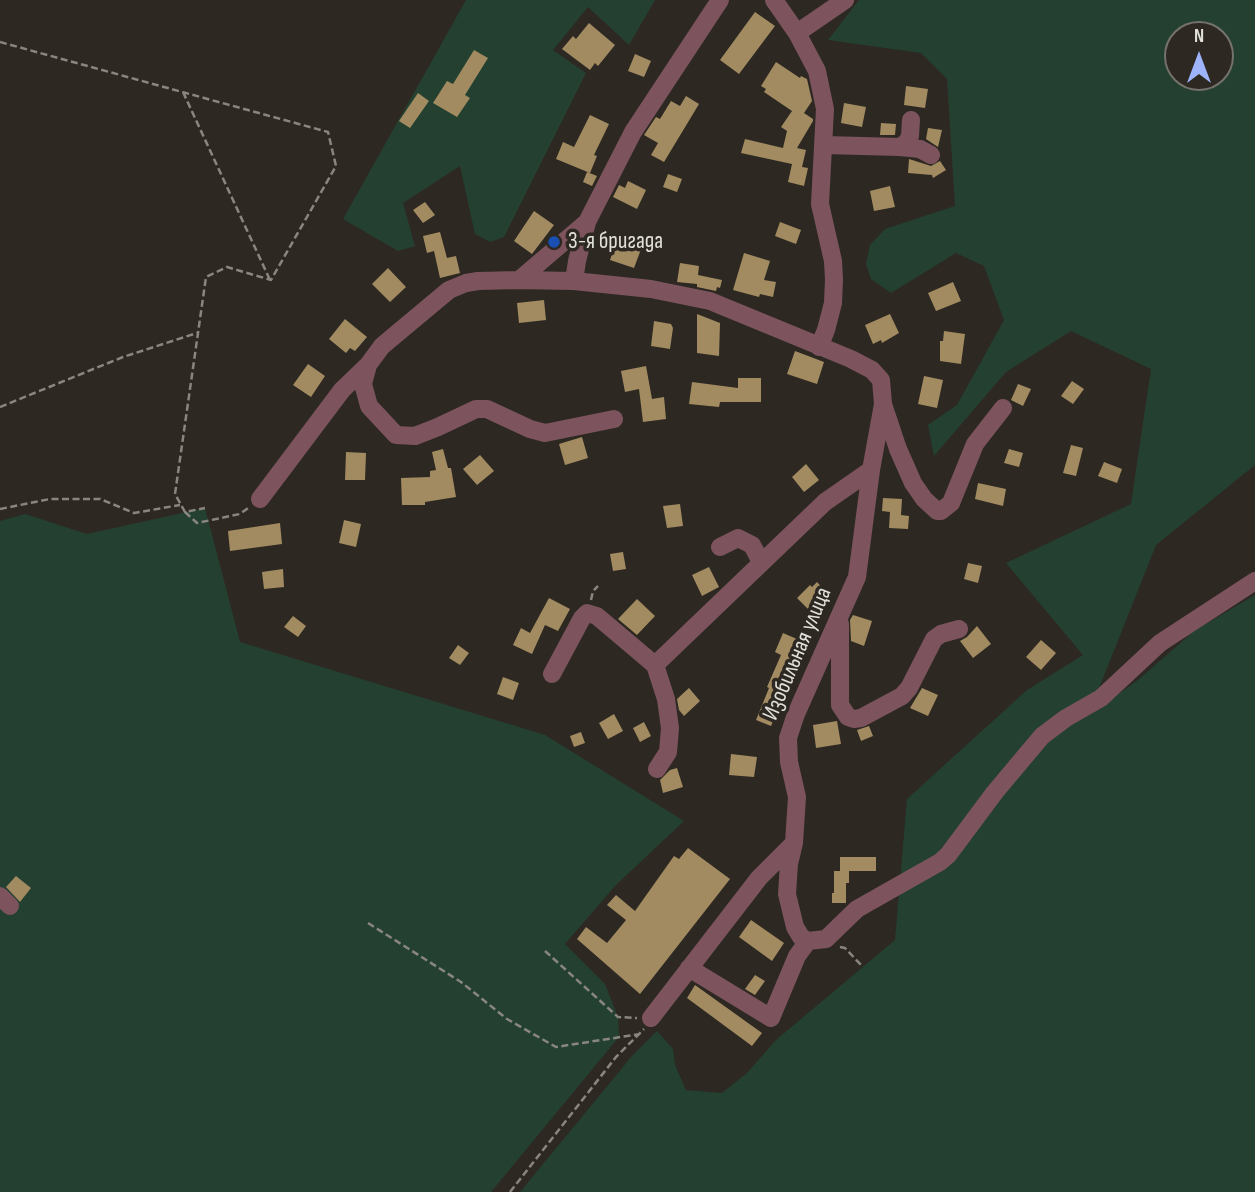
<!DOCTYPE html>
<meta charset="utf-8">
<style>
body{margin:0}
#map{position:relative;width:1255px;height:1192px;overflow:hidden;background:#2d2922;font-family:"Sofia Sans Condensed",sans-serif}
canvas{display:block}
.north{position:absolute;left:1164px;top:21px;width:70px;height:70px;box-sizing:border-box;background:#2d2922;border:2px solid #75726c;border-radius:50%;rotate:0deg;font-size:19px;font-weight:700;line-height:28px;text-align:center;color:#e2e0db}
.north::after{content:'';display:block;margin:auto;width:24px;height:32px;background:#9db4fd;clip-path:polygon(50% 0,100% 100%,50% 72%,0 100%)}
</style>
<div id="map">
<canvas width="1255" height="1192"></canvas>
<div class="north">N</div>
</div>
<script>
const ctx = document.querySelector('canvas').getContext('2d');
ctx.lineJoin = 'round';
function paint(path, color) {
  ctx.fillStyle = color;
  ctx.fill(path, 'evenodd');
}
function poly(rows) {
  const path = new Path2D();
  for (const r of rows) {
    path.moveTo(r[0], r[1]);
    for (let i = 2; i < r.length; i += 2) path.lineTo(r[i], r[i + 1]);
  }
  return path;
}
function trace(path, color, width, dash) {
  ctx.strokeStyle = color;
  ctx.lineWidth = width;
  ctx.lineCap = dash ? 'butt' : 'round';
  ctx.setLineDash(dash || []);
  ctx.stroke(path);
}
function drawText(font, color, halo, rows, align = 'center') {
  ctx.font = font + ' "Sofia Sans Condensed",sans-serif';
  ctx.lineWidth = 7;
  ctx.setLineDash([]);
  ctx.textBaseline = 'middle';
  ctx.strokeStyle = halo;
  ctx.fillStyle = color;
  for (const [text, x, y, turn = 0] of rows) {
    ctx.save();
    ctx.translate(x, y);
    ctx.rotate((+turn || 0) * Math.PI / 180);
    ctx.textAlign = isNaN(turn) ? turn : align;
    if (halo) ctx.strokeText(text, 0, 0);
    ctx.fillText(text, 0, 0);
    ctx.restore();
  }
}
paint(poly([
 [466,0,655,0,629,45,588,7,553,50,586,73,504,237,490,242,475,234,460,166,403,203,415,246,398,251,343,219],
 [859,0,1255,0,1255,465,1156,545,1088,716,1138,680,1194,631,1255,595,1255,1192,520,1192,632,1056,657,1031,673,1049,675,1065,686,1090,722,1093,747,1073,776,1040,895,940,907,799,1027,690,1083,655,1006,563,1131,504,1151,369,1071,331,1006,372,934,456,928,425,957,405,1004,320,984,266,956,253,891,293,871,279,866,264,870,245,885,229,955,206,947,79,921,53,828,40],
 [1178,35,1220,35,1220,77,1178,77],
 [205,508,240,642,545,735,684,821,615,886,565,944,605,984,618,1017,619,1037,491,1192,0,1192,0,521,25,514,87,534]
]), '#244031');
paint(poly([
 [755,12,775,26,739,74,720,60],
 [589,23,615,45,598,66,595,63,590,70,562,49,573,36,576,39],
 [474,50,488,58,465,95,470,98,457,117,433,103,447,81,453,84],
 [635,54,651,61,644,77,628,71],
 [776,62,800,78,801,76,807,79,812,101,804,113,813,119,813,121,797,148,806,150,802,167,808,168,804,186,788,182,792,164,741,153,745,139,783,148,787,131,781,127,792,111,764,92,766,89,761,86],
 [906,86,928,89,925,108,904,105],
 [418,93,429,101,410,128,399,121],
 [686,96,699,104,664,162,651,155,658,143,644,135,656,117,660,119,671,101,680,106],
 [844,103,866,107,862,127,841,123],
 [590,115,609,124,594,155,597,156,590,173,556,159,563,142,574,147],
 [881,123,896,124,895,135,880,135],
 [928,128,942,130,938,147,926,139],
 [909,159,931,166,940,161,946,170,933,178,932,175,908,173],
 [587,172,597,176,592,186,583,182],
 [668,174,682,179,677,192,663,187],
 [628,181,646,190,637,209,613,197,619,185,625,188],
 [890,186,895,207,874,211,870,191],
 [425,202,435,215,423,223,413,210],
 [534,211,554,225,532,254,514,241],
 [780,222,801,230,796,244,775,236],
 [440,232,447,258,456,256,460,273,440,278,434,251,427,253,423,236],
 [618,236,643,244,634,268,610,260],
 [744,253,770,261,764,280,776,282,773,297,760,294,759,297,733,290],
 [680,263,699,266,698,275,722,280,720,288,717,287,716,291,697,287,697,284,677,282],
 [388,268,406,287,390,302,372,284],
 [953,282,961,301,936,311,928,293],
 [544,300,546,320,519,323,517,303],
 [697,314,720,323,719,356,697,353],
 [890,314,899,333,882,343,881,340,873,344,865,325],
 [345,319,367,337,355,351,350,348,346,353,329,339],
 [654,321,671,324,673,328,670,349,651,346],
 [944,331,965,334,961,364,940,361,940,341,943,341],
 [795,351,824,362,817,384,787,374],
 [308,364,325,376,311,397,293,385],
 [646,366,652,399,664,397,666,419,643,422,639,389,625,392,621,371],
 [924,376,943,380,937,408,918,404],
 [738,378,761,378,761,402,720,402,719,407,689,404,692,382,738,388],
 [1072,381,1084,389,1073,404,1061,396],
 [1018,384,1031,389,1023,406,1011,400],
 [582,437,588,458,565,465,559,444],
 [1071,445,1083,448,1076,476,1063,473],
 [443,449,448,468,451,468,456,497,425,502,425,505,402,505,401,478,430,477,430,471,436,470,432,452],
 [1009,449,1023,453,1019,467,1004,463],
 [346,452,366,453,365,480,345,480],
 [480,455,494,471,477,485,463,469],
 [1104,462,1122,469,1117,483,1098,476],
 [806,464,819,480,804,492,792,477],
 [978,483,1006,489,1003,506,975,499],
 [883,498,902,499,901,515,909,516,908,529,889,528,890,512,882,511],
 [680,504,683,526,667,528,663,506],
 [344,520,361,524,356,547,339,543],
 [280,523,282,544,230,551,228,531],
 [623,552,626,569,613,571,610,554],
 [968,563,982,566,978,583,964,579],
 [709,567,719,587,702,596,692,575],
 [283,569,284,587,264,589,262,572],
 [817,582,831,597,815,612,811,612,797,598,810,585,812,587],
 [549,598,570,609,558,631,545,625,532,654,513,645,521,628,530,633],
 [637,599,655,616,637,635,618,619],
 [853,615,872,621,864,646,851,641,850,620],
 [293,616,306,626,298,637,284,627],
 [977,626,991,644,973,658,960,641,967,637],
 [783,633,806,643,771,726,756,720,769,688,767,687,781,655,775,652],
 [1041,640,1056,653,1041,670,1026,657],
 [458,645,469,653,460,665,449,658],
 [503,677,519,683,513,700,497,694],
 [689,688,700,701,684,716,679,710,677,699],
 [922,688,938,695,928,716,910,708],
 [614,714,623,731,608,739,599,723],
 [837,721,841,744,816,748,813,725],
 [644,722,651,736,640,742,633,728],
 [869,726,873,736,861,741,857,730],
 [581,732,585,743,574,747,570,736],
 [731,754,757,757,754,777,729,775],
 [677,768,683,787,663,793,660,780,670,770],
 [688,848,730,879,640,994,577,939,586,927,607,943,626,920,607,905,616,895,635,911,674,856,679,859],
 [840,857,876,857,876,871,849,871,849,883,846,883,846,903,832,903,832,893,834,893,834,871,840,871],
 [16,876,31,888,20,902,6,887],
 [751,920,784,943,772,961,739,937],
 [755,975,765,981,755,995,745,989],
 [695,985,762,1033,752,1046,687,998]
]), '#a28b61');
trace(poly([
 [0,42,328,132,336,166,271,280,227,267,206,277,175,494,185,512,205,508],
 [183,92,270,280],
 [0,407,123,357,197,333],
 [0,509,50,499,100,499,134,513,180,505],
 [185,512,197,523,240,514,248,508],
 [591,600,593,591,598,586],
 [368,923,461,982,507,1019,556,1047,640,1034],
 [840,947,845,948,863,967],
 [545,951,618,1017,637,1018],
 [510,1192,616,1057,644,1029]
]), '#898680', 2.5, [7, 3.5]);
trace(poly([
 [774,0,797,33,817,71,825,109,820,204,833,261,834,280,833,303,826,330,819,347],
 [797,33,845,0],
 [824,145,900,147,907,142,910,136,911,120],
 [900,147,920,149,931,155],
 [587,222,519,280,478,281,466,283,449,290,382,346,368,365,363,384,369,406,396,435,415,436,438,427,476,409,487,409,530,429,545,433,614,419],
 [519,280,574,281,651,289,710,301,851,359,872,370,881,380,883,404,871,470,857,577,796,714,788,738,789,762,797,797,794,843,789,864,787,894,795,927,801,937,808,941,826,939,857,909,940,862,948,855,995,792,1042,736,1066,718,1101,698,1160,643,1255,581],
 [574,281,577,261,587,222,633,132,720,0],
 [883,404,898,449,913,483,924,499,937,511,941,511,951,503,975,444,1003,408],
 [260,499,342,390,368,365],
 [720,547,738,538,752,545,761,562],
 [840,624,840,705,848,717,854,719,861,718,902,696,909,688,934,639,941,634,959,629],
 [655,665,825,502,871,470],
 [552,674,582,618,587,613,597,616,655,665,666,699,670,728,668,752,657,769],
 [0,896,10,906],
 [689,968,771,1018,797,956,808,941],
 [651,1018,759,878,794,843]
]), '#7d545e', 18);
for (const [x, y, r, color] of [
 [554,242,7,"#1a4fb4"]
]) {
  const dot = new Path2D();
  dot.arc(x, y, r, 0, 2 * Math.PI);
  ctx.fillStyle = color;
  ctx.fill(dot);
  trace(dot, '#2d2922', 2.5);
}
drawText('23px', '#e2e0db', '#2d2922', [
 ["3-я бригада",568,242]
], 'left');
drawText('23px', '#e2e0db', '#2d2922', [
 ["Изобильная улица",798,654,-67]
]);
</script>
